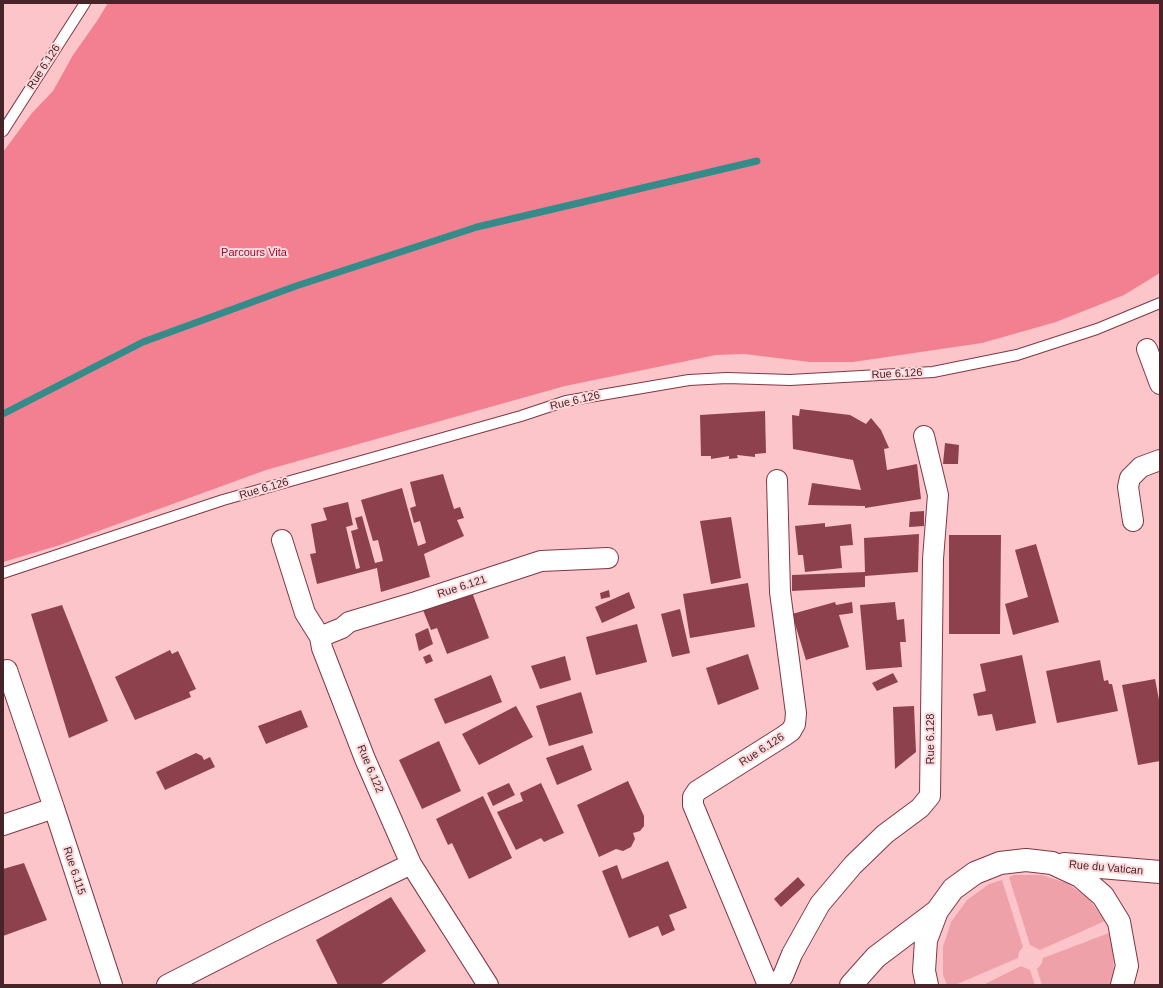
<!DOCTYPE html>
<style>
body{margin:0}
#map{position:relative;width:1163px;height:988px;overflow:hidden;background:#fbc5ca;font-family:Arial,sans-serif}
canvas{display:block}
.frame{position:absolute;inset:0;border:4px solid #462429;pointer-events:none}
</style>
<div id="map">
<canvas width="1163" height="988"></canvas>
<div class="frame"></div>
</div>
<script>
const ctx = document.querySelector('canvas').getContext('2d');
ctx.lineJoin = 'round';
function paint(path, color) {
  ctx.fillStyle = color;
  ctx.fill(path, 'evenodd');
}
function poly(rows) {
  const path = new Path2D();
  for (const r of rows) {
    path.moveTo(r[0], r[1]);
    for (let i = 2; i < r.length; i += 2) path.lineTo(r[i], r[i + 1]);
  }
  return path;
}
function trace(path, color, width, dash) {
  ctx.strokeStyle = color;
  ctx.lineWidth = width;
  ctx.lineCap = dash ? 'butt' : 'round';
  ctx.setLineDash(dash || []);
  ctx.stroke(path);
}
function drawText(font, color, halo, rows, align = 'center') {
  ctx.font = font + ' Arial,sans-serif';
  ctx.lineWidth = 4;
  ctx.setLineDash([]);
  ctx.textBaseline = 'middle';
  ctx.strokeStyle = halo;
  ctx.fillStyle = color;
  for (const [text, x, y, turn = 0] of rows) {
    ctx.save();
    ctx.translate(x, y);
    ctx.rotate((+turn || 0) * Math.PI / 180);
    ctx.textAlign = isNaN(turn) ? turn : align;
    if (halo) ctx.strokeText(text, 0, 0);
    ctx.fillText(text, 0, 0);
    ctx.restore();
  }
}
paint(poly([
 [1014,875,1041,875,1067,883,1089,899,1105,921,1040,950,1030,945,1009,877],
 [1002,880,1023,947,1019,952,1018,958,955,985,947,985,943,975,943,947,951,922,967,900,989,884],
 [1109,933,1113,947,1114,974,1110,985,1042,985,1037,969,1042,963,1043,958],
 [1021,966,1030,970,1035,985,983,985]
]), '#efa1aa');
paint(poly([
 [108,3,1160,3,1160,273,1124,295,1056,322,982,343,853,362,810,362,744,354,716,355,565,386,266,470,60,545,3,562,3,152,32,113,53,91,73,55,97,21]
]), '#f38090');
trace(poly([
 [3,414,143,342,296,286,477,227,757,161]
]), '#338c8a', 7);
paint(poly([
 [800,409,850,415,866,424,871,418,881,430,889,448,884,449,887,470,917,464,921,499,865,508,865,506,808,505,812,483,861,490,853,460,793,449,792,415,799,416],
 [765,411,766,453,755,454,755,457,737,455,738,458,729,459,729,456,711,459,711,456,701,456,700,415],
 [945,443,959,445,958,464,943,464],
 [443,474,454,509,460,507,464,518,457,520,464,536,424,554,430,577,381,592,377,568,317,584,310,554,316,553,311,524,327,520,323,508,348,502,353,525,346,527,356,569,360,568,351,531,358,529,355,518,362,516,375,563,383,561,378,540,373,541,361,500,402,488,418,546,426,543,420,521,414,523,410,508,416,506,410,482],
 [924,511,924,526,909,527,910,512],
 [731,517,741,578,711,584,700,521],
 [825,523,825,527,851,524,853,545,840,546,842,568,805,572,803,555,798,555,795,526],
 [919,534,918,572,865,576,865,587,792,591,792,575,865,572,864,538],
 [949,535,1001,535,1000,634,949,634],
 [1036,544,1059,622,1013,635,1005,604,1028,597,1015,550],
 [748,583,755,627,690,638,683,594],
 [470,587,489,638,447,654,437,628,431,630,421,605],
 [609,590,610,597,601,599,600,593],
 [629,592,635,608,602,623,595,607],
 [835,602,836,605,852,602,853,613,839,615,849,647,806,660,792,614],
 [895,602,897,620,904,619,906,642,900,642,902,667,866,670,860,605],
 [62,605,108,721,69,738,31,614],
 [680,609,690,653,672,657,661,614],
 [637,624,647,662,596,675,586,637],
 [428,628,433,644,419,651,415,634],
 [170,650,172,654,178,651,196,689,189,692,191,697,135,720,115,677],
 [430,654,433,661,426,664,423,657],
 [748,654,759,689,718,705,706,668],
 [1022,655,1036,723,996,731,992,714,978,716,973,694,986,691,980,664],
 [565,656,571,680,540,689,531,666],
 [1100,660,1104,681,1108,680,1109,684,1112,684,1118,711,1057,723,1046,671],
 [893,673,898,682,877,691,872,683],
 [491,675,502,702,445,724,434,699],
 [1155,679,1160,705,1160,761,1138,765,1122,685],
 [581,692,593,733,549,746,536,706],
 [516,706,533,737,479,765,462,734],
 [914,706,916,752,895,769,893,707],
 [301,710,308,727,266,744,258,726],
 [439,741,461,791,422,809,399,760],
 [583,745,592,770,557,785,546,758],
 [196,753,202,756,204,760,210,757,215,767,165,790,156,772],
 [628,781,644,816,644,826,640,831,633,833,635,839,631,847,623,851,616,849,599,857,577,805],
 [509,783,515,795,493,806,487,793],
 [541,783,564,833,544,842,541,838,516,850,497,812,523,801,520,793],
 [483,796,512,858,469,879,452,843,448,845,436,819],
 [668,861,687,908,669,915,675,930,662,936,658,926,629,938,602,871,617,865,622,879],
 [24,863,47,920,3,936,3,869],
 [798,877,805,885,781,907,774,899],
 [391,897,426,951,380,985,338,985,316,940]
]), '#8d414d');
const lane = poly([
 [3,131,85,3],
 [3,573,223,500,521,416,566,401,689,380,727,378,790,380,933,372,1017,355,1097,329,1160,303]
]);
const street = poly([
 [1147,349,1160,384],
 [1133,521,1128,487,1130,478,1141,467,1160,460],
 [282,540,305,613,320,637,322,648,365,759,411,864,488,985],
 [320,637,342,628,349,622,416,602,541,561,608,558],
 [7,670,54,808],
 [3,825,54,808,112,985],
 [167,985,267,934,411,864],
 [768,985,693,805,693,797,697,791,784,736,791,731,795,724,796,713,780,592,777,480],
 [776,985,783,976,792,954,820,904,853,865,885,834,920,808,930,796,933,559,938,495,924,436]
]);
const secondary = poly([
 [1064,864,1160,872],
 [851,985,876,957,937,911],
 [927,985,924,971,926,940,937,911,953,889,975,873,1000,863,1026,860,1052,863,1080,876,1103,896,1119,922,1127,966,1122,985]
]);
trace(lane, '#813743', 12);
trace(street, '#813743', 22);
trace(secondary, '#813743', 24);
trace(lane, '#fff', 10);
trace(street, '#fff', 20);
trace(secondary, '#fff', 22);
drawText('11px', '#462429', '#fdd8db', [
 ["Rue 6.126",44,67,-57],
 ["Rue 6.126",897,374,-3],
 ["Rue 6.126",575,401,-13],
 ["Rue 6.126",264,489,-16],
 ["Rue 6.121",462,587,-18],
 ["Rue 6.128",931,739,-90],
 ["Rue 6.126",762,750,-33],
 ["Rue 6.122",370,769,67],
 ["Rue du Vatican",1106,868,5],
 ["Rue 6.115",74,871,72]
]);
drawText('11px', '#9b0938', '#fdd8db', [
 ["Parcours Vita",254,253]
]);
</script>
